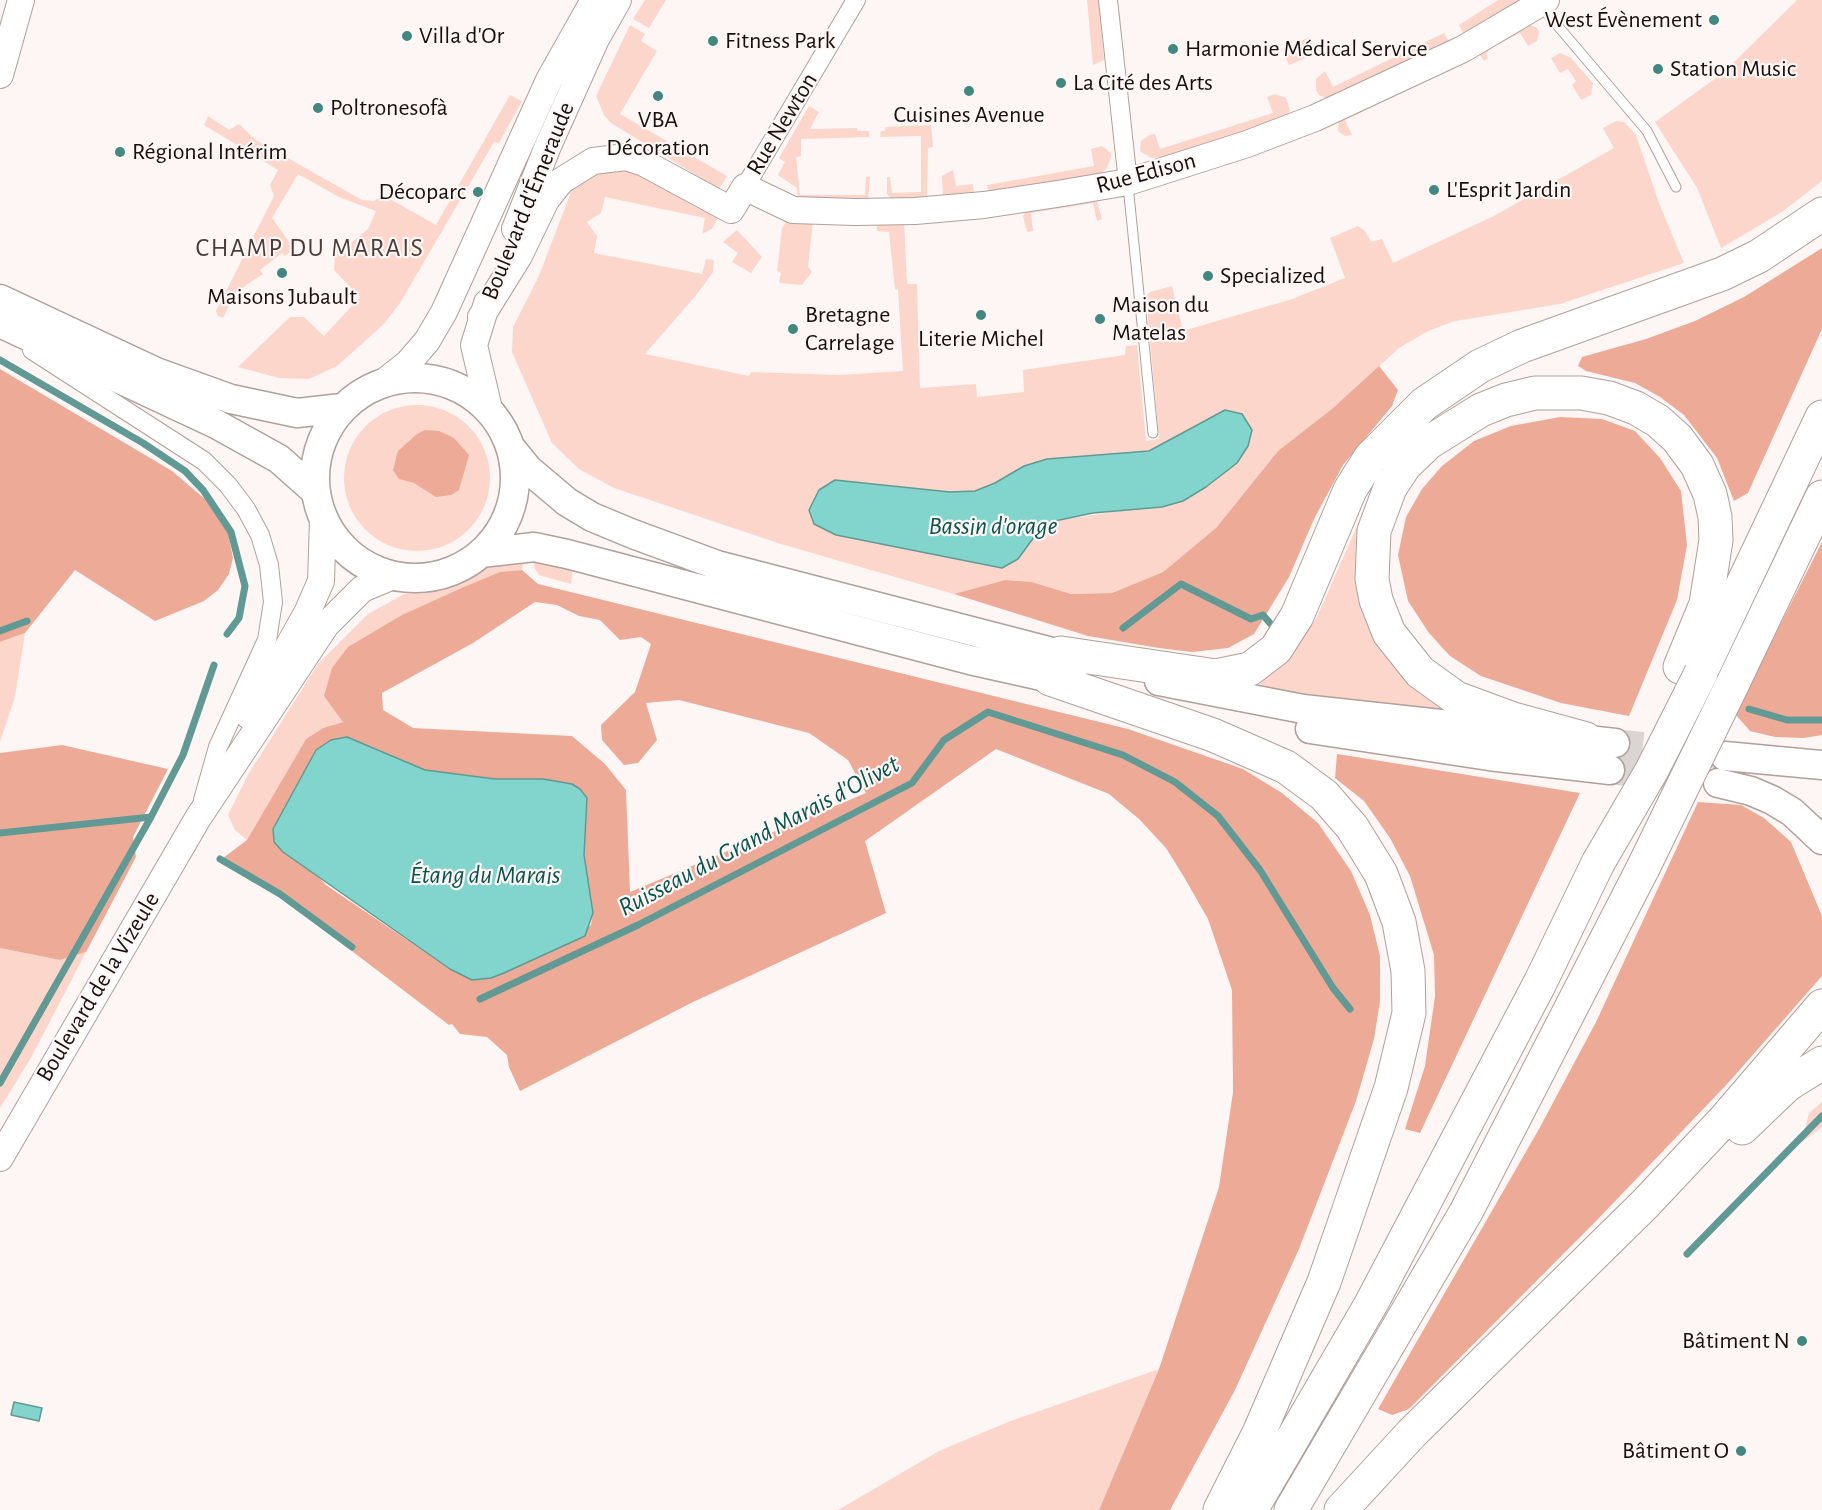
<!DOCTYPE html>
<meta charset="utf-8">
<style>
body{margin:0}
canvas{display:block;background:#fdf6f4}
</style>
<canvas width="1822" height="1510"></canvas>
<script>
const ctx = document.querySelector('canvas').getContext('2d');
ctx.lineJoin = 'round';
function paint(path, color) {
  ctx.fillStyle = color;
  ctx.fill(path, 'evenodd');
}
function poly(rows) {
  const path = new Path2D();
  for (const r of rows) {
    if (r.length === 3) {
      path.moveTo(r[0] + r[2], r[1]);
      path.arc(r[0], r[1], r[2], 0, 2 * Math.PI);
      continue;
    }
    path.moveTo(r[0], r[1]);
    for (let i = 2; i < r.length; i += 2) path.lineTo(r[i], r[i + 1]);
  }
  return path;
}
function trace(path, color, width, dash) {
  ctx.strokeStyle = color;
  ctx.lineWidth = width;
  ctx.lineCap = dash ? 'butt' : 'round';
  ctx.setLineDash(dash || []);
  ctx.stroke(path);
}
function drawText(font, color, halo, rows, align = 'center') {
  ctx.font = font + ' "Alegreya Sans",sans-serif';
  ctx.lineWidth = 4.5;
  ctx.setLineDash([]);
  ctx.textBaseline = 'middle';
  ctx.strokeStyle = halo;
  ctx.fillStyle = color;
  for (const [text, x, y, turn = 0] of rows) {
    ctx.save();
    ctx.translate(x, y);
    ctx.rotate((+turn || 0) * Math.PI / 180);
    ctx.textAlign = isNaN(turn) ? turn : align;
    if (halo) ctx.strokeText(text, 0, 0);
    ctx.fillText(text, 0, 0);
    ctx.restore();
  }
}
paint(poly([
 [645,0,666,0,649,28,633,19],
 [1087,0,1099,0,1104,60,1093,65],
 [1498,0,1522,0,1464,35,1459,25],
 [1797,0,1822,0,1822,181,1782,212,1721,248,1697,188,1655,122,1723,73],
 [1528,24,1537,28,1539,32,1537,41,1528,46,1520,33,1491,48,1486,54,1488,58,1484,61,1480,55,1490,45],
 [630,25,645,34,641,41,657,51,620,114,727,176,719,189,611,123,604,115,596,96],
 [1444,33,1450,43,1330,100,1319,95,1316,90,1316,79,1325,71,1333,87],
 [1310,37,1317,53,1289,65,1282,49],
 [1560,53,1571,58,1593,83,1591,95,1581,100,1572,85,1576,81,1568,69,1560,73,1551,58],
 [1461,61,1462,64,1345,120,1352,135,1345,136,1338,131,1339,120],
 [1275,94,1286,98,1290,110,1288,114,1277,121,1167,157,1151,158,1140,151,1141,141,1149,135,1155,134,1160,149,1273,113,1267,97],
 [510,95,522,101,499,143,494,142,400,303,384,324,337,366,309,379,279,378,238,367,290,317,304,317,324,336,360,297,334,270,335,256,368,229,376,211,339,197,298,174,272,218,294,249,285,256,282,253,260,270,263,274,236,292,223,318,218,316,216,311,274,196,270,185,278,170,204,125,208,116,229,130,239,124,256,140,362,200,374,201,383,195,436,225],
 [809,106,819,112,810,129,857,128,858,131,869,131,869,137,801,139,801,156,796,157,800,195,865,195,866,177,870,177,868,200,798,200,797,188,778,175,785,162,779,158],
 [1616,121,1624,122,1636,135,1659,203,1684,263,1560,304,1455,321,1428,331,1399,348,1333,408,1278,451,1216,528,1163,572,1112,593,1071,594,1032,582,1005,580,954,594,781,544,614,488,579,469,552,443,512,352,513,327,538,278,570,195,569,189,591,173,624,169,637,171,718,218,712,229,702,234,705,218,605,197,601,213,587,222,597,236,594,253,702,274,706,259,714,260,713,272,697,294,645,354,749,376,751,372,839,375,903,371,898,290,895,289,889,232,877,231,877,222,904,221,907,284,917,284,920,388,976,384,977,397,1024,392,1023,370,1125,355,1126,346,1137,345,1146,441,1159,439,1146,297,1150,292,1172,286,1183,331,1292,299,1345,278,1330,238,1358,226,1365,231,1371,242,1382,239,1393,263,1494,216,1614,148,1603,128],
 [1225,410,1237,463,1206,487,1183,501,1055,521,1040,529,1018,559,1002,568,836,535,863,482,950,492,975,491,995,483,1024,466,1047,459,1149,451],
 [931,125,933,147,928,148,927,198,891,199,887,194,887,177,890,177,892,193,921,192,921,136,880,137,881,131,885,131,886,127],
 [1102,146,1111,153,1111,157,1107,168,1098,176,989,194,987,185,1094,166,1091,149],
 [953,170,956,186,973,184,974,195,943,198,942,176],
 [1096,198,1102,219,1097,221,1093,203,1031,213,1033,231,1027,232,1023,216,1027,210],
 [789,218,813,220,808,267,812,272,802,285,779,283,781,273,777,271,782,228],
 [737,230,762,257,751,273,732,262,738,253,723,242],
 [417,478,73],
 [1361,517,1365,517,1361,590,1466,715,1270,690,1260,684,1316,619],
 [524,558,522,570,500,572,443,597,343,722,323,728,306,739,247,840,235,830,228,815,249,773,318,664,368,614,404,594,439,590,481,570,502,562],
 [535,558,573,568,571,584,539,575,534,567],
 [25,633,15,697,0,742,0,642],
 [0,948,60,960,86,952,32,1056,0,1108],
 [1822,1102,1822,1127,1802,1142,1809,1113],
 [1159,1369,1099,1510,838,1510,939,1451,1008,1422]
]), '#fdd6cb');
paint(poly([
 [1822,248,1822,329,1748,493,1734,501,1717,458,1684,415,1660,397,1635,383,1586,371,1578,366,1582,357,1646,339,1695,321,1744,297],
 [1379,366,1398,390,1392,406,1343,465,1314,519,1289,577,1254,634,1228,648,1192,652,1159,648,1088,636,954,594,1005,580,1032,582,1071,594,1112,593,1163,572,1216,528,1278,451,1333,408],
 [0,369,172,471,205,499,228,532,233,558,229,574,218,590,204,601,155,621,75,570,25,633,0,642],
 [1560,417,1602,419,1635,431,1660,458,1681,491,1687,545,1677,600,1629,716,1561,703,1481,676,1450,656,1429,633,1408,601,1398,555,1406,517,1422,489,1442,466,1474,441,1511,426],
 [425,430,439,431,454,438,469,455,459,490,451,495,436,497,414,483,399,479,393,470,398,451,417,434],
 [1822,542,1822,735,1804,738,1775,737,1750,731,1735,714],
 [522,570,538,584,1128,729,1243,769,1282,793,1318,823,1351,871,1370,915,1380,956,1380,1001,1374,1039,1356,1101,1299,1249,1235,1390,1170,1510,1099,1510,1159,1369,1219,1187,1233,1092,1232,990,1208,919,1184,877,1166,848,1139,819,1109,794,996,749,865,841,886,913,693,1002,520,1091,509,1067,507,1055,487,1037,460,1034,452,1024,449,1025,277,894,219,861,247,840,306,739,323,728,343,722,324,696,332,668,348,647,402,615,464,587,500,572],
 [535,602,557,605,579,616,600,620,620,640,641,637,651,644,635,692,601,725,602,740,624,765,638,763,657,740,646,703,679,700,809,733,848,760,866,793,630,892,626,790,605,764,572,736,413,728,383,710,382,693,473,643],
 [331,740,370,746,425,770,495,779,543,779,572,784,587,798,584,855,593,913,591,925,561,947,491,978,472,980,450,969,326,885,273,829,315,751],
 [62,745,168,769,133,837,136,857,86,952,60,960,0,948,0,753],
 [1337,754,1580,793,1420,1133,1405,1129,1425,1066,1435,996,1434,955,1410,876,1390,838,1364,801,1335,778],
 [1698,802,1741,805,1764,818,1791,842,1822,916,1822,976,1729,1082,1598,1219,1409,1409,1392,1415,1378,1409,1539,1129,1596,1022]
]), '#edab97');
const water = poly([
 [1225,410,1242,414,1252,430,1248,446,1237,463,1206,487,1183,501,1162,507,1093,513,1055,521,1040,529,1018,559,1002,568,836,535,814,524,809,510,819,490,835,480,950,492,975,491,995,483,1024,466,1047,459,1149,451,1225,410],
 [347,737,425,770,495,779,543,779,572,784,580,789,587,798,584,855,593,913,585,936,504,973,491,978,472,980,450,969,283,852,274,842,273,829,316,750,331,740,347,737],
 [14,1402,42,1408,39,1421,11,1415,14,1402]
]);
paint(water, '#81d5cd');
trace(water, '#619a94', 1.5);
trace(poly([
 [0,360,143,443,185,471,203,490,231,532,245,586,239,618,227,634],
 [1123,628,1181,584,1251,619,1263,615,1275,629],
 [0,631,27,621],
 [1749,709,1787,720,1822,720],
 [0,833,151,817],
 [220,859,280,894,352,947],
 [480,999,638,925,912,783,944,740,988,712,1123,755,1175,782,1218,816,1260,870,1333,988,1350,1009],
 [0,1083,151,817,183,755,214,665],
 [1687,1254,1822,1116]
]), '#619a94', 7);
trace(poly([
 [1615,743,1720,755],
 [1610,770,1670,777]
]), '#dad4d2', 28, [28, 14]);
const lane = poly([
 [1540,5,1647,131,1676,187],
 [1128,185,1153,433]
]);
const street = poly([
 [1108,0,1128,182],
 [745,187,856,0],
 [32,350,204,461,228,485,246,509,260,535,269,565,273,602,267,640,218,747,203,800]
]);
const secondary = poly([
 [0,75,21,0],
 [515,229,548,146,596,39,618,0],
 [487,303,474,345,489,409],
 [481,317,519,256,546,200,561,181,593,161,626,157,644,163,731,210,745,187,793,210,855,212,915,211,984,205,1057,194,1128,182,1247,144,1315,118,1463,49,1546,0],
 [384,382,408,363,427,341,444,312,549,80,594,0],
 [249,716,307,613,321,581,323,520],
 [0,1158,198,818,326,625,362,589,393,576]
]);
const primary = poly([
 [0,299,156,372,231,399,297,413,342,408],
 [0,323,216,424,279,459,315,491],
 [415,478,100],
 [511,448,528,469,567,502,592,517,633,534,717,565,1083,660],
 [481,553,534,547,567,554,970,660,1073,683],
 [1159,681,1303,709,1615,743],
 [1310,729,1489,756,1610,770],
 [1725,756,1822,765],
 [1718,783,1751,791,1772,800,1792,812,1822,840]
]);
const highway = poly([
 [1061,653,1216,676,1250,669,1276,649,1297,616,1350,490,1370,458,1424,404,1480,366,1522,346,1722,274,1759,256,1822,214],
 [1701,672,1822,417],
 [1050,679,1213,735,1286,767,1324,795,1352,827,1381,874,1399,922,1408,971,1409,1013,1391,1088,1324,1282,1259,1433,1220,1510],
 [1734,681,1822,497],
 [1586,739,1513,719,1456,698,1420,672,1389,633,1376,600,1372,579,1374,531,1390,488,1405,465,1428,443,1481,410,1506,400,1535,393,1581,393,1609,398,1636,408,1658,421,1677,438,1697,465,1710,494,1715,517,1716,540,1706,604,1680,667],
 [1742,1128,1787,1085,1822,1063],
 [1251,1510,1371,1304,1540,983,1598,863],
 [1291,1510,1466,1212,1643,868],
 [1341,1510,1412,1433,1645,1204,1725,1119,1822,1006]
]);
trace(lane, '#b0a09b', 11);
trace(street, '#b0a09b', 20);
trace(secondary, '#b0a09b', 28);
trace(primary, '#b0a09b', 31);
trace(highway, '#b0a09b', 35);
trace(lane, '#fff', 9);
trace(street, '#fff', 18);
trace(secondary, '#fff', 26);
trace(primary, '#fff', 28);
trace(highway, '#fff', 33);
const highwayBridge = poly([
 [1598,863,1652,770,1701,673],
 [1643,868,1734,681]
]);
trace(highwayBridge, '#b0a09b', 35, []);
trace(highwayBridge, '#fff', 33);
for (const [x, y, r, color] of [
 [1714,20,6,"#418881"],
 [407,36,6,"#418881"],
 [713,41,6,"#418881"],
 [1173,49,6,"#418881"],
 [1658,69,6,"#418881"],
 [1061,83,6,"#418881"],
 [969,91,6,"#418881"],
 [658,96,6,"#418881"],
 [318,108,6,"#418881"],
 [120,152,6,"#418881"],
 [1434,190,6,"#418881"],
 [478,192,6,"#418881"],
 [282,273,6,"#418881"],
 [1208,276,6,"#418881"],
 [981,315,6,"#418881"],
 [1100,319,6,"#418881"],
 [793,329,6,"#418881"],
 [1802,1341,6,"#418881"],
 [1741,1451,6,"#418881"]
]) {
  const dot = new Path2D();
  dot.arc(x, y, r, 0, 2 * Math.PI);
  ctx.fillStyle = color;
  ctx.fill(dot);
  trace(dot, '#fdf6f4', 2);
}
drawText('24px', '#16100e', '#fdf6f4', [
 ["West Évènement",1702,20,"right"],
 ["Villa d'Or",419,36],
 ["Fitness Park",725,41],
 ["Harmonie Médical Service",1185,49],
 ["Station Music",1670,69],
 ["La Cité des Arts",1073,83],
 ["Poltronesofà",330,108],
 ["Cuisines Avenue",969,115,"center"],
 ["VBA",658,120,"center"],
 ["Décoration",658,148,"center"],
 ["Régional Intérim",132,152],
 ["L'Esprit Jardin",1446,190],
 ["Décoparc",466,192,"right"],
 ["Specialized",1220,276],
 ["Maisons Jubault",282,297,"center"],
 ["Maison du",1112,305],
 ["Matelas",1112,333],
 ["Bretagne",805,315],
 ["Carrelage",805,343],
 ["Literie Michel",981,339,"center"],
 ["Bâtiment N",1790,1341,"right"],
 ["Bâtiment O",1729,1451,"right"]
], 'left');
drawText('24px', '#16100e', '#fdf6f4', [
 ["Rue Newton",782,124,-59],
 ["Rue Edison",1146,173,-15],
 ["Boulevard d'Émeraude",528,201,-68],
 ["Boulevard de la Vizeule",98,987,-59]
]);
ctx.letterSpacing = '1.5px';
drawText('26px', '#4a3d39', '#fdf6f4', [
 ["CHAMP DU MARAIS",310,248]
]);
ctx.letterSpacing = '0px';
drawText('italic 26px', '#085550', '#fdf6f4', [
 ["Bassin d'orage",993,526],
 ["Ruisseau du Grand Marais d'Olivet",759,836,-28],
 ["Étang du Marais",485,875]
]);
</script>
